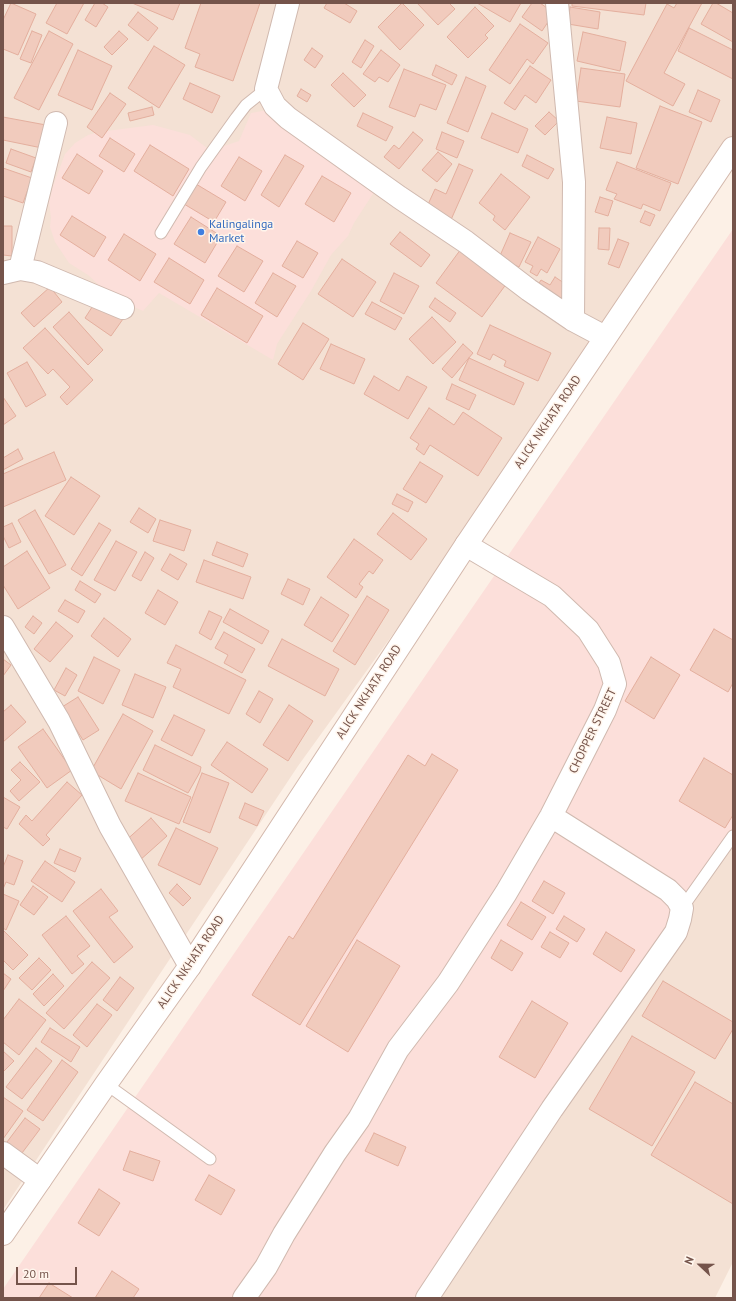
<!DOCTYPE html>
<style>
body{margin:0}
#map{position:relative;width:736px;height:1301px;overflow:hidden;background:#fcf0e6;font-family:"PT Sans",sans-serif}
canvas{display:block}
.frame{position:absolute;inset:0;border:4px solid #75544b;pointer-events:none}
.north{position:absolute;left:680px;top:1245px;width:40px;height:40px;-webkit-text-stroke:3px #fff5ec;paint-order:stroke;rotate:292deg;font-size:11px;font-weight:700;line-height:16px;text-align:center;color:#75544b}
.north::after{content:'';display:block;margin:auto;width:14px;height:18px;background:#75544b;clip-path:polygon(50% 0,100% 100%,50% 72%,0 100%)}
.scale{position:absolute;left:16px;top:1267px;width:61px;height:18px;box-sizing:border-box;border:2px solid #75544b;border-top:0;padding-left:5px;font-size:12px;line-height:14px;white-space:nowrap;color:#75544b;-webkit-text-stroke:3px #fff5ec;paint-order:stroke}
</style>
<div id="map">
<canvas width="736" height="1301"></canvas>
<div class="frame"></div>
<div class="north">N</div>
<div class="scale">20 m</div>
</div>
<script>
const ctx = document.querySelector('canvas').getContext('2d');
ctx.lineJoin = 'round';
function paint(path, color) {
  ctx.fillStyle = color;
  ctx.fill(path, 'evenodd');
}
function poly(rows) {
  const path = new Path2D();
  for (const r of rows) {
    path.moveTo(r[0], r[1]);
    for (let i = 2; i < r.length; i += 2) path.lineTo(r[i], r[i + 1]);
  }
  return path;
}
function trace(path, color, width, dash) {
  ctx.strokeStyle = color;
  ctx.lineWidth = width;
  ctx.lineCap = dash ? 'butt' : 'round';
  ctx.setLineDash(dash || []);
  ctx.stroke(path);
}
function drawText(font, color, halo, rows, align = 'center') {
  ctx.font = font + ' "PT Sans",sans-serif';
  ctx.lineWidth = 3;
  ctx.setLineDash([]);
  ctx.textBaseline = 'middle';
  ctx.strokeStyle = halo;
  ctx.fillStyle = color;
  for (const [text, x, y, turn = 0] of rows) {
    ctx.save();
    ctx.translate(x, y);
    ctx.rotate((+turn || 0) * Math.PI / 180);
    ctx.textAlign = isNaN(turn) ? turn : align;
    if (halo) ctx.strokeText(text, 0, 0);
    ctx.fillText(text, 0, 0);
    ctx.restore();
  }
}
paint(poly([
 [3,3,733,3,733,162,298,766,3,1210],
 [733,835,733,1262,715,1298,421,1298]
]), '#f4e1d4');
paint(poly([
 [273,109,380,183,354,223,348,236,331,255,311,291,277,344,273,360,159,293,143,311,132,306,117,293,103,289,88,275,69,263,55,242,50,227,51,218,49,202,53,186,65,154,75,143,88,135,99,132,153,125,190,135,207,148,224,146,239,141,251,113],
 [733,229,733,835,421,1298,3,1298,3,1289]
]), '#fcdfda');
const building = poly([
 [11,3,36,14,18,55,3,49,3,20,11,3],
 [57,3,84,3,67,34,46,23,57,3],
 [95,3,102,3,108,7,96,27,85,20,95,3],
 [132,3,180,3,173,20,132,3],
 [201,3,260,3,233,81,195,67,200,54,185,48,201,3],
 [327,3,344,3,357,11,350,23,324,8,327,3],
 [402,3,424,25,400,50,378,27,402,3],
 [417,3,449,3,455,9,438,25,417,3],
 [477,3,521,3,510,22,477,3],
 [532,3,540,3,554,13,542,31,522,17,532,3],
 [572,3,646,3,644,15,572,6,572,3],
 [677,3,702,3,664,73,685,84,673,106,626,81,667,4,674,8,677,3],
 [713,3,716,3,733,13,733,42,701,24,713,3],
 [475,7,494,26,485,35,488,38,468,58,447,37,475,7],
 [570,7,600,12,598,29,568,24,570,7],
 [138,12,158,28,148,41,128,25,138,12],
 [520,24,548,43,533,64,527,59,510,84,489,70,520,24],
 [689,28,733,50,733,79,678,51,689,28],
 [32,31,42,35,31,63,20,59,32,31],
 [49,31,73,44,39,110,14,98,49,31],
 [119,31,128,39,112,55,104,47,119,31],
 [583,32,626,42,620,71,577,61,583,32],
 [365,40,374,46,361,68,352,62,365,40],
 [154,46,185,65,159,108,128,88,154,46],
 [312,48,323,56,315,68,304,60,312,48],
 [78,50,112,66,92,110,58,95,78,50],
 [381,50,400,65,388,82,379,77,375,82,363,74,381,50],
 [436,65,457,75,452,85,432,75,436,65],
 [530,66,551,80,536,103,525,95,515,110,504,103,530,66],
 [581,68,625,74,620,107,576,101,581,68],
 [404,69,446,85,436,110,420,104,415,117,389,107,404,69],
 [343,73,366,95,354,107,331,85,343,73],
 [466,77,486,86,468,132,447,123,466,77],
 [190,83,220,96,212,113,183,99,190,83],
 [301,89,311,95,307,102,297,96,301,89],
 [698,90,720,100,711,122,689,112,698,90],
 [110,93,126,104,102,138,87,127,110,93],
 [660,106,702,122,678,184,636,168,660,106],
 [152,107,154,115,130,121,128,113,152,107],
 [549,112,559,121,545,135,535,126,549,112],
 [363,113,393,127,386,141,357,126,363,113],
 [492,113,528,129,518,153,481,138,492,113],
 [3,117,46,125,42,148,3,140,3,117],
 [607,117,637,123,631,154,600,148,607,117],
 [413,132,423,140,399,169,384,157,394,145,399,149,413,132],
 [442,132,464,141,457,158,436,149,442,132],
 [110,138,135,154,124,172,99,156,110,138],
 [150,145,189,169,173,196,134,171,150,145],
 [11,149,36,158,31,172,6,163,11,149],
 [438,152,452,164,437,182,422,170,438,152],
 [77,154,103,171,89,194,62,178,77,154],
 [285,155,304,166,279,207,261,195,285,155],
 [527,155,554,169,548,179,522,166,527,155],
 [239,157,262,171,245,201,221,186,239,157],
 [617,162,671,183,660,211,643,204,641,209,614,199,617,194,606,190,617,162],
 [459,164,473,170,450,222,425,211,435,189,446,194,459,164],
 [3,168,32,178,23,203,3,196,3,168],
 [501,174,530,197,505,230,493,220,495,216,479,203,501,174],
 [322,176,351,193,334,222,305,204,322,176],
 [196,184,226,202,214,222,184,204,196,184],
 [600,197,613,201,608,216,595,212,600,197],
 [645,211,655,215,650,226,640,222,645,211],
 [72,216,106,237,94,257,60,235,72,216],
 [191,217,221,236,205,263,174,244,191,217],
 [3,226,12,226,12,256,3,255,3,226],
 [599,228,610,228,609,250,598,249,599,228],
 [400,232,430,255,421,267,390,244,400,232],
 [510,233,531,242,519,267,499,258,510,233],
 [124,234,156,254,140,281,108,260,124,234],
 [538,237,560,249,547,273,541,269,537,276,530,272,533,266,525,262,538,237],
 [618,239,629,243,619,268,608,264,618,239],
 [297,241,318,253,303,278,282,266,297,241],
 [237,246,263,261,244,292,218,276,237,246],
 [461,249,507,283,482,317,436,283,461,249],
 [169,258,204,280,190,304,154,282,169,258],
 [342,259,376,282,353,317,318,294,342,259],
 [273,273,296,286,277,317,255,303,273,273],
 [394,273,419,286,404,314,380,301,394,273],
 [555,277,570,287,560,303,536,288,541,280,550,285,555,277],
 [50,287,62,302,34,327,21,313,50,287],
 [217,288,263,316,247,343,201,315,217,288],
 [435,298,456,313,450,322,429,307,435,298],
 [96,301,123,319,111,336,85,318,96,301],
 [372,302,402,318,395,330,365,314,372,302],
 [69,312,103,350,88,365,53,327,69,312],
 [432,317,456,342,433,364,409,339,432,317],
 [303,323,329,339,303,380,278,364,303,323],
 [490,325,551,353,538,381,504,366,506,361,493,354,490,360,477,354,490,325],
 [45,328,93,380,67,405,60,397,70,387,53,369,48,374,23,348,45,328],
 [331,344,365,359,354,384,320,369,331,344],
 [463,344,473,353,452,378,442,369,463,344],
 [469,358,524,383,514,405,459,380,469,358],
 [27,362,46,395,26,407,7,373,27,362],
 [374,376,399,391,407,376,427,387,408,419,364,394,374,376],
 [452,384,476,395,469,410,446,399,452,384],
 [3,397,16,416,3,425,3,397],
 [429,408,454,425,463,412,502,438,478,476,430,445,424,455,416,449,419,444,410,438,429,408],
 [18,449,23,459,3,470,3,458,18,449],
 [54,452,66,480,3,507,3,474,54,452],
 [420,462,443,476,426,503,403,489,420,462],
 [71,477,100,496,74,535,45,516,71,477],
 [397,494,413,502,408,512,392,504,397,494],
 [139,508,156,519,148,533,130,522,139,508],
 [35,510,66,565,49,574,18,520,35,510],
 [393,513,427,539,411,560,377,534,393,513],
 [160,520,191,530,184,551,153,541,160,520],
 [12,523,21,542,9,548,3,536,3,527,12,523],
 [99,523,111,530,82,576,71,569,99,523],
 [354,539,383,560,373,574,369,571,359,584,363,587,356,598,327,577,354,539],
 [116,541,137,552,115,591,94,580,116,541],
 [217,542,248,554,243,567,212,555,217,542],
 [27,551,50,588,18,609,3,585,3,567,27,551],
 [145,552,154,558,141,581,132,576,145,552],
 [170,554,187,564,178,580,161,570,170,554],
 [204,560,251,577,243,599,196,582,204,560],
 [288,579,310,589,303,605,281,594,288,579],
 [80,581,101,594,95,603,75,590,80,581],
 [158,590,178,602,165,625,145,613,158,590],
 [367,596,389,610,355,665,333,651,367,596],
 [321,597,349,615,332,642,304,625,321,597],
 [65,600,85,611,78,623,58,611,65,600],
 [230,609,269,631,262,644,223,622,230,609],
 [209,611,222,617,211,640,199,633,209,611],
 [33,616,42,623,34,634,25,627,33,616],
 [104,618,131,639,118,657,91,636,104,618],
 [56,622,73,636,50,662,34,649,56,622],
 [714,629,733,640,733,683,728,692,690,670,714,629],
 [224,632,255,649,242,673,224,663,228,655,215,648,224,632],
 [282,639,339,669,325,696,268,666,282,639],
 [176,645,246,680,229,714,173,687,181,669,167,663,176,645],
 [94,657,120,670,103,704,78,691,94,657],
 [651,657,680,675,654,719,625,701,651,657],
 [3,659,11,665,3,676,3,659],
 [66,668,77,675,65,696,54,690,66,668],
 [135,674,166,687,153,718,122,705,135,674],
 [259,691,273,699,260,723,246,714,259,691],
 [78,697,99,730,83,740,62,707,78,697],
 [11,705,26,722,3,742,3,712,11,705],
 [289,705,313,721,288,761,263,745,289,705],
 [123,714,153,731,121,789,91,771,123,714],
 [174,715,205,730,192,756,161,740,174,715],
 [43,729,72,770,47,788,18,747,43,729],
 [227,742,268,769,252,793,211,765,227,742],
 [155,745,201,767,200,772,188,793,143,770,155,745],
 [432,754,458,770,300,1025,252,995,289,936,293,939,408,755,425,766,432,754],
 [704,758,733,775,733,815,725,828,679,801,704,758],
 [20,762,40,782,19,801,10,791,21,780,11,770,20,762],
 [138,773,191,797,179,824,125,801,138,773],
 [202,773,229,783,210,833,183,822,202,773],
 [67,782,82,795,46,835,50,839,43,846,19,824,26,815,32,821,67,782],
 [3,797,20,807,7,829,3,827,3,797],
 [245,803,264,811,257,826,239,818,245,803],
 [151,818,167,836,139,861,123,843,151,818],
 [176,828,218,848,200,885,158,865,176,828],
 [60,849,81,858,75,872,54,863,60,849],
 [8,855,23,861,14,885,6,882,3,889,3,867,8,855],
 [45,861,75,882,62,902,31,881,45,861],
 [544,881,565,893,553,914,532,901,544,881],
 [177,884,191,898,183,906,169,893,177,884],
 [33,886,48,897,34,915,20,905,33,886],
 [101,889,118,911,109,917,133,947,114,963,73,911,101,889],
 [3,894,19,901,6,930,3,928,3,894],
 [521,902,546,917,532,940,507,925,521,902],
 [66,916,90,946,77,956,84,964,72,974,42,935,66,916],
 [564,916,585,929,577,942,556,929,564,916],
 [3,930,28,955,13,970,3,960,3,930],
 [550,932,569,943,560,958,541,947,550,932],
 [606,932,635,950,621,972,593,954,606,932],
 [357,940,400,966,348,1052,306,1026,357,940],
 [501,940,523,953,512,971,491,958,501,940],
 [39,958,51,970,32,990,19,978,39,958],
 [92,962,110,978,64,1029,46,1013,92,962],
 [3,973,11,979,3,991,3,973],
 [53,974,64,986,44,1006,33,994,53,974],
 [120,977,134,988,117,1011,103,1000,120,977],
 [663,981,733,1022,733,1029,715,1059,642,1016,663,981],
 [19,999,46,1020,19,1055,3,1042,3,1020,19,999],
 [532,1001,568,1023,535,1078,499,1057,532,1001],
 [97,1004,112,1015,87,1047,73,1035,97,1004],
 [50,1028,80,1047,71,1062,41,1042,50,1028],
 [632,1036,695,1072,652,1146,589,1109,632,1036],
 [36,1048,52,1061,22,1099,6,1087,36,1048],
 [3,1051,14,1061,3,1072,3,1051],
 [62,1060,78,1072,43,1121,27,1110,62,1060],
 [695,1082,733,1104,733,1204,651,1155,695,1082],
 [3,1097,23,1111,3,1139,3,1097],
 [25,1118,40,1129,19,1157,4,1146,25,1118],
 [374,1133,406,1147,398,1166,365,1151,374,1133],
 [130,1151,160,1161,153,1181,123,1170,130,1151],
 [209,1175,235,1190,221,1215,195,1200,209,1175],
 [99,1189,120,1203,99,1236,78,1223,99,1189],
 [112,1271,139,1289,133,1298,95,1298,112,1271],
 [49,1283,73,1298,39,1298,49,1283]
]);
paint(building, '#f1cbbd');
trace(building, '#e4af9e', 1);
const lane = poly([
 [161,233,201,167,236,118,246,105,266,89],
 [682,908,733,836],
 [106,1084,210,1159]
]);
const street = poly([
 [288,3,266,89,275,106,288,118,399,197,466,242,529,290,573,320,605,337],
 [557,3,574,182,573,320],
 [20,269,56,123],
 [3,273,20,269,37,272,123,308],
 [3,627,59,721,110,826,190,966],
 [3,1153,40,1180],
 [244,1298,266,1267,284,1234,335,1153,359,1119,398,1049,448,983,506,893,551,816,605,710,615,684,609,663,588,630,552,596,466,545],
 [427,1298,552,1109,676,932,680,919,682,908,677,899,668,890,551,816]
]);
const secondary = poly([
 [3,1234,106,1084,190,966,466,545,733,148]
]);
trace(lane, '#d0b9af', 13);
trace(street, '#d0b9af', 24);
trace(secondary, '#d3b8ac', 24);
trace(lane, '#fff', 11);
trace(street, '#fff', 22);
trace(secondary, '#fff', 22);
for (const [x, y, r, color] of [
 [201,232,4,"#3f7fe0"]
]) {
  const dot = new Path2D();
  dot.arc(x, y, r, 0, 2 * Math.PI);
  ctx.fillStyle = color;
  ctx.fill(dot);
  trace(dot, '#fff5ec', 1.5);
}
drawText('12px', '#366cbe', '#fff5ec', [
 ["Kalingalinga",209,225],
 ["Market",209,239]
], 'left');
drawText('12px', '#75544b', '#fff5ec', [
 ["ALICK NKHATA ROAD",548,422,-56],
 ["ALICK NKHATA ROAD",369,692,-57],
 ["CHOPPER STREET",593,731,-64],
 ["ALICK NKHATA ROAD",191,962,-56]
]);
</script>
